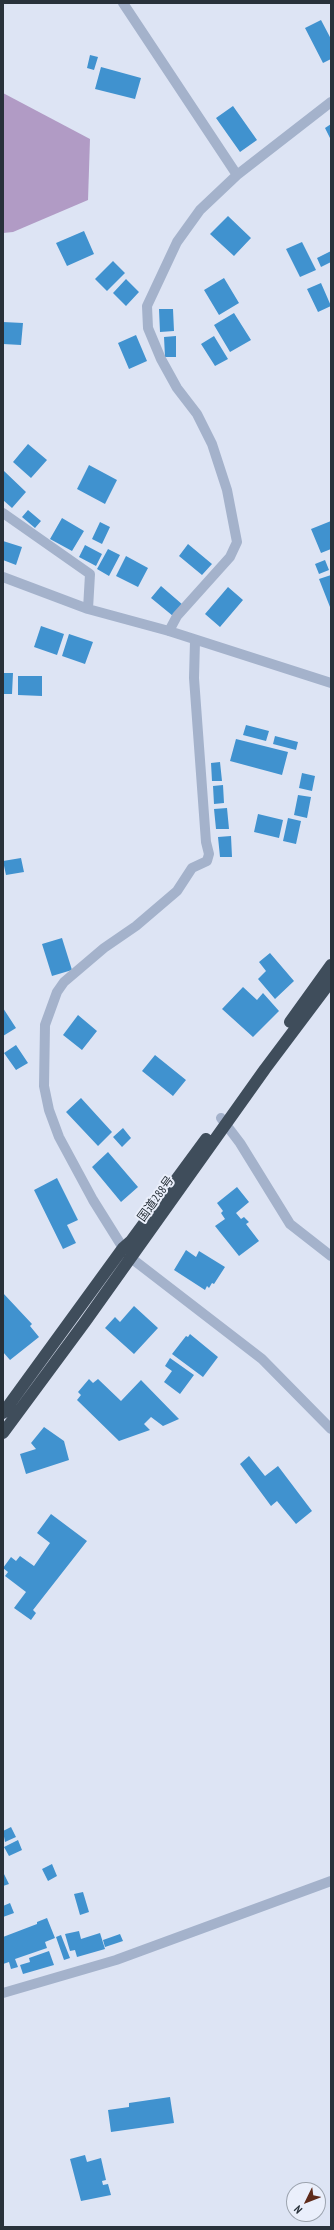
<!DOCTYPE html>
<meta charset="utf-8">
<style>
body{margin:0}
#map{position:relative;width:334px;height:2230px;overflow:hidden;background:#dde4f4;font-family:"PT Sans Narrow",sans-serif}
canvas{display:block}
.frame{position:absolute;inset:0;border:4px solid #28313a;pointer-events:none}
.north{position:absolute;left:286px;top:2182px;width:40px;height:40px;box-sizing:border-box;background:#eaeffb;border:1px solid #9ca3ae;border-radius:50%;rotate:227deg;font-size:11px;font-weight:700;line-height:16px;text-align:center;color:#28313a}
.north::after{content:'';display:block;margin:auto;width:14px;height:18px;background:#5f2b1a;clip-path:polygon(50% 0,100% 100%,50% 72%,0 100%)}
</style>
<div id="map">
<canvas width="334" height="2230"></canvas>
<div class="frame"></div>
<div class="north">N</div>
</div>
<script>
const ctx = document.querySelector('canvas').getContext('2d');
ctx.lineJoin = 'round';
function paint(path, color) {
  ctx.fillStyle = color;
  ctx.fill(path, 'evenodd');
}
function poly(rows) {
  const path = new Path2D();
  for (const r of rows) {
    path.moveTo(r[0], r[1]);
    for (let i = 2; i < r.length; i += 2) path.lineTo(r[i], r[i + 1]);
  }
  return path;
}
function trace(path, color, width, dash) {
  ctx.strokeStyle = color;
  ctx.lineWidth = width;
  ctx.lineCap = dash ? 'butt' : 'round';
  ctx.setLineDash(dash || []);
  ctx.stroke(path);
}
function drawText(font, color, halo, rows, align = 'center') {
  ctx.font = font + ' "PT Sans Narrow","Noto Sans JP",sans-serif';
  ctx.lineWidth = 4;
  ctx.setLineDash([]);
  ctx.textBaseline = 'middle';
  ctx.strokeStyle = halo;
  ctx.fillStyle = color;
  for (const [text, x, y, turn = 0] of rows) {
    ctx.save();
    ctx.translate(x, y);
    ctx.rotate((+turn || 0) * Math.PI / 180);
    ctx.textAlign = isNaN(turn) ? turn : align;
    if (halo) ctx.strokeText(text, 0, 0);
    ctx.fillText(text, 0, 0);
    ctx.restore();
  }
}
paint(poly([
 [3,93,90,139,88,200,13,232,3,233]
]), '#b19bc5');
paint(poly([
 [321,20,331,39,331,59,323,63,305,28],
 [90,55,98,57,94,70,87,68],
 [101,67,141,78,135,99,95,89],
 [233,106,257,140,240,152,216,118],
 [331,124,331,140,325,128],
 [228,216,251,238,234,256,210,234],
 [84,231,94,254,67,266,56,243],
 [302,242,316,270,300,277,286,249],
 [331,251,331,262,321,267,317,258],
 [113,261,125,273,107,291,95,279],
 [224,278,239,303,219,315,204,290],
 [126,279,139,292,126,306,113,293],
 [321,283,331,306,318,312,307,289],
 [159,309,173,309,174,331,160,332],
 [234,313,251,340,230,352,214,325],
 [3,322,23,323,21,345,3,344],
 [136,335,147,361,129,369,118,343],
 [176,336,176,357,165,357,164,337],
 [214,336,228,359,215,366,201,344],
 [28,444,47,460,31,478,13,462],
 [89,465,117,480,105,504,77,489],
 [4,471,26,492,12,508,3,500],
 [28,510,41,521,35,528,22,517],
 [62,518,84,531,72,551,50,539],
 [331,521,331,549,321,553,311,529],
 [100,522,110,527,102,544,92,539],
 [3,541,22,547,16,565,3,560],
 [188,544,212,564,202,575,179,556],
 [85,545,102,554,96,566,79,557],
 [108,549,120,555,109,576,97,569],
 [126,556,148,568,138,587,116,576],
 [325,560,329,570,319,574,315,564],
 [331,575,331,606,330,607,319,579],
 [161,586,183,605,173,616,151,598],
 [228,587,243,600,220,627,205,614],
 [41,626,64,634,57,655,34,647],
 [69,634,93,642,85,664,62,656],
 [3,673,13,673,12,694,3,694],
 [18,676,42,676,42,696,18,695],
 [246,725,269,731,266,741,243,735],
 [275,736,298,742,296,750,273,744],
 [236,739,288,752,282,775,230,761],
 [220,762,222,781,212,781,211,763],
 [302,773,315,776,312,791,299,788],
 [223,785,224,803,214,804,213,786],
 [298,795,311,797,307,818,294,815],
 [227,808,229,829,216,829,214,809],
 [258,814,283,820,279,838,254,832],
 [288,818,301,821,296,844,283,841],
 [231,836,232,857,220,857,218,837],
 [21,858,24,872,6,875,3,861],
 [62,938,72,970,52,976,42,944],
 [270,953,294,981,275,999,258,979,266,971,259,962],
 [243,987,257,1000,263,993,279,1011,253,1037,222,1009],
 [3,1008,16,1028,3,1036],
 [78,1015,97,1031,82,1050,63,1035],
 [16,1045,28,1063,16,1070,4,1053],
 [155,1055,186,1080,173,1096,142,1071],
 [81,1098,112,1132,98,1146,66,1112],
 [123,1128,131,1138,122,1147,113,1137],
 [108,1152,138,1187,121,1202,92,1167],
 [57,1178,78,1220,67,1225,76,1243,63,1249,34,1190],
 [237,1187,249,1202,236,1213,241,1219,244,1217,249,1222,246,1224,259,1241,239,1256,215,1226,225,1219,221,1213,223,1211,217,1203],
 [186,1250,196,1257,199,1251,225,1267,214,1284,212,1283,209,1288,207,1286,205,1290,174,1270],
 [3,1293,32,1324,30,1326,39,1337,10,1360,3,1352],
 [134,1306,158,1328,134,1354,105,1328,115,1317,120,1322],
 [190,1334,218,1357,203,1377,172,1354,186,1336,188,1337],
 [170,1358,194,1375,180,1394,164,1382,172,1371,165,1366],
 [89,1379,93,1383,98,1379,121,1401,141,1380,179,1419,163,1426,151,1417,144,1424,150,1430,119,1441,77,1400,81,1395,78,1392],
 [44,1427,64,1441,69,1460,26,1474,20,1454,36,1449,31,1443],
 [249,1456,265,1476,278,1466,312,1511,296,1524,277,1501,271,1506,240,1464],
 [51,1514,87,1541,33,1610,36,1613,31,1620,14,1608,26,1592,5,1576,8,1572,3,1568,11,1557,16,1561,20,1556,34,1566,50,1543,37,1533],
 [11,1827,16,1837,5,1842,3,1831],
 [18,1840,22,1850,9,1856,4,1847],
 [52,1864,57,1876,48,1881,42,1869],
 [3,1872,9,1884,3,1886],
 [83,1892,89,1912,80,1915,74,1894],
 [10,1903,14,1913,3,1917,3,1906],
 [47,1918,55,1938,45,1942,47,1948,15,1959,18,1967,11,1969,9,1962,3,1964,3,1937,37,1924,37,1922],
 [79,1931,81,1939,100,1933,105,1949,77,1957,75,1950,70,1951,65,1934],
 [120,1934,123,1941,105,1947,103,1940],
 [61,1935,70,1958,64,1960,56,1937],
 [49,1951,54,1965,23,1974,20,1965,30,1962,29,1958],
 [170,2097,174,2123,111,2132,108,2110,129,2107,129,2103],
 [85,2155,87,2162,101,2158,106,2180,102,2181,103,2185,108,2184,111,2195,81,2201,70,2159]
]), '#4092cf');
trace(poly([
 [123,3,237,175],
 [3,513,90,574,88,609],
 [3,577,88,609,169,631,331,683],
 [169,631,177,616,230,557,237,542,227,490,212,444,197,414,177,388,161,359,148,328,147,306,177,242,200,210,237,175,331,102],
 [221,1118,240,1143,290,1224,331,1256],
 [123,1248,93,1200,59,1137,49,1110,44,1086,45,1025,57,992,64,982,104,948,136,926,177,891,192,868,207,861,209,854,206,842,194,678,195,641],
 [131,1258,262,1359,331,1429],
 [3,1993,116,1960,331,1881]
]), '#a4b2cb', 10);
trace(poly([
 [290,1022,331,965],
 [3,1413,123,1248,131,1241,206,1139],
 [3,1433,85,1322,265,1069,331,981]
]), '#3f4d5b', 12);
drawText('12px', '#28313a', '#eaeffb', [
 ["国道288号",156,1199,-54]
]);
</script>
